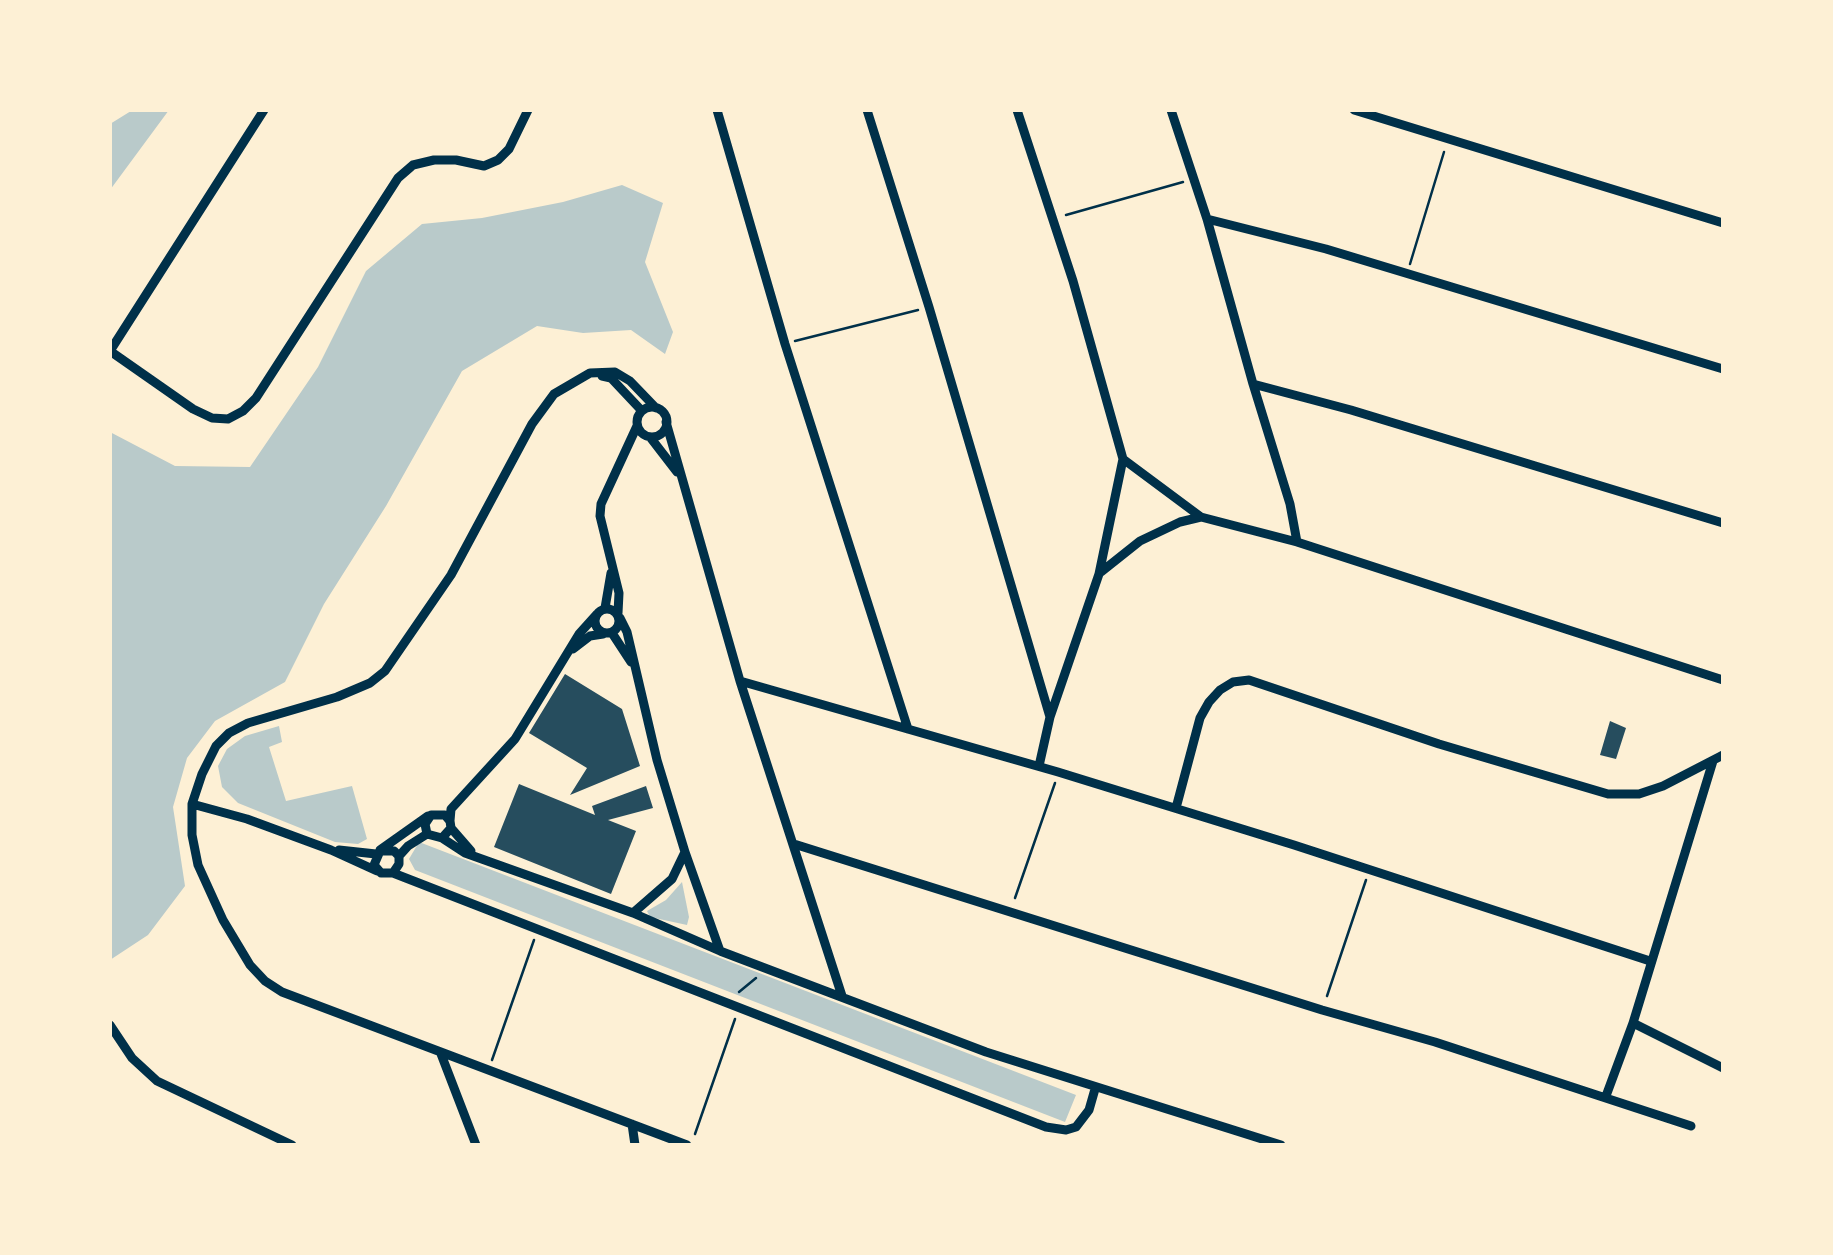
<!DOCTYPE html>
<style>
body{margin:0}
#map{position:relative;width:1833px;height:1255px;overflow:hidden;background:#fdf0d5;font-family:"Work Sans",sans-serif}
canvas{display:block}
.frame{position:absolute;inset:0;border:112px solid #fdf0d5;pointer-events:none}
</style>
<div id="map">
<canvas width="1833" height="1255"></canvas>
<div class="frame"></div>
</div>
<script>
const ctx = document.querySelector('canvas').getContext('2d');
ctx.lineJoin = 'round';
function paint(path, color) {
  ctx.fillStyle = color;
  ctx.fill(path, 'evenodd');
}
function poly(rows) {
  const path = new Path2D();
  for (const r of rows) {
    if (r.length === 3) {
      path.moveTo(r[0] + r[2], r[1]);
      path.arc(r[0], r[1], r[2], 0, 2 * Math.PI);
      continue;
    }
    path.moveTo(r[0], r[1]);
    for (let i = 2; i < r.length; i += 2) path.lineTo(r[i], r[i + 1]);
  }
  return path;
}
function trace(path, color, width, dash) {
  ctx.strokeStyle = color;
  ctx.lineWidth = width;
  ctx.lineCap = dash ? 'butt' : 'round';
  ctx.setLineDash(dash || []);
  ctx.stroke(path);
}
paint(poly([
 [169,110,110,190,110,124,131,111],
 [622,185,663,203,645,262,673,332,665,354,631,330,583,333,537,326,462,371,386,506,324,604,285,682,215,721,187,758,173,807,185,886,148,935,110,960,110,432,175,466,250,467,318,367,366,271,422,224,482,218,563,202],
 [279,726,282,742,269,747,286,801,352,786,367,839,358,844,335,842,238,803,222,787,218,766,227,749,245,736],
 [419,842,1076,1095,1065,1122,415,870,409,859],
 [682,882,689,917,687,925,650,917,647,911,666,900]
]), '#b9caca');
paint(poly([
 [565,674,622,709,640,766,570,795,587,768,529,733],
 [1610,721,1626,728,1616,759,1600,755],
 [519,784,595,815,592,806,646,786,653,808,608,820,636,831,611,894,494,847]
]), '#264d5e');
trace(poly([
 [1066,215,1183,182],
 [1410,264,1444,152],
 [795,341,918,310],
 [1015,898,1055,783],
 [739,992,756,978],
 [1327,996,1366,880],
 [492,1060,534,940],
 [695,1134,735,1019]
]), '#003049', 2.5);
trace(poly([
 [717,110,785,344,908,729],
 [867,110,929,307,1050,717],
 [1017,110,1073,281,1123,459,1201,517,1297,542,1723,680],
 [1171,110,1207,219,1253,384,1290,504,1297,542],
 [1354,110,1723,223],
 [1207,219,1326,249,1723,369],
 [110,351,193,409,212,418,228,419,243,411,256,398,398,178,413,165,434,160,456,160,484,166,498,160,509,149,528,110],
 [110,351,264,110],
 [602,376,611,378,642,411],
 [1253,384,1351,410,1723,523],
 [652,422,15],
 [656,408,630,381,615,372,590,373,554,394,532,424,451,575,385,671,370,683,337,697,248,723,229,733,216,746,202,774,192,804,192,835,198,865,223,920,250,965,265,981,282,992,687,1145],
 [666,422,740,681,842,996],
 [650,437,677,472],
 [1101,572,1140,541,1180,522,1201,517],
 [605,608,611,573],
 [607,621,12],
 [618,613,619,593,600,516,601,504,637,426],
 [620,618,627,632,657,760,685,852,672,879,633,913],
 [612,633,631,662],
 [573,649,590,636,603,634],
 [740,681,1058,772,1294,845,1650,961],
 [1039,766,1050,717,1099,574,1123,459],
 [192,804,247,819,331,850,377,871],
 [1176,808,1200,718,1209,702,1220,690,1233,682,1249,680,1439,744,1608,794,1639,794,1663,786,1723,755],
 [450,821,451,809,515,739,579,634,597,614],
 [451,828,471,851],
 [442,838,451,828,450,821,445,815,431,815,425,824,427,834,442,838,465,853,633,913,720,951,986,1052,1281,1145],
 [794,844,1322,1010,1435,1042,1691,1126],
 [339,850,376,854],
 [380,850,428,816],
 [685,852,720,951],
 [399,856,408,846,427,834],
 [393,873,399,864,399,856,394,851,380,851,374,865,381,873,393,873,1046,1127,1066,1130,1076,1127,1089,1110,1095,1089],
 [1633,1023,1723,1068],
 [110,1025,132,1058,157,1081,292,1145],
 [441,1054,476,1145],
 [1606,1096,1633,1023,1713,761],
 [632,1124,635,1145]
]), '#003049', 9);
</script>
